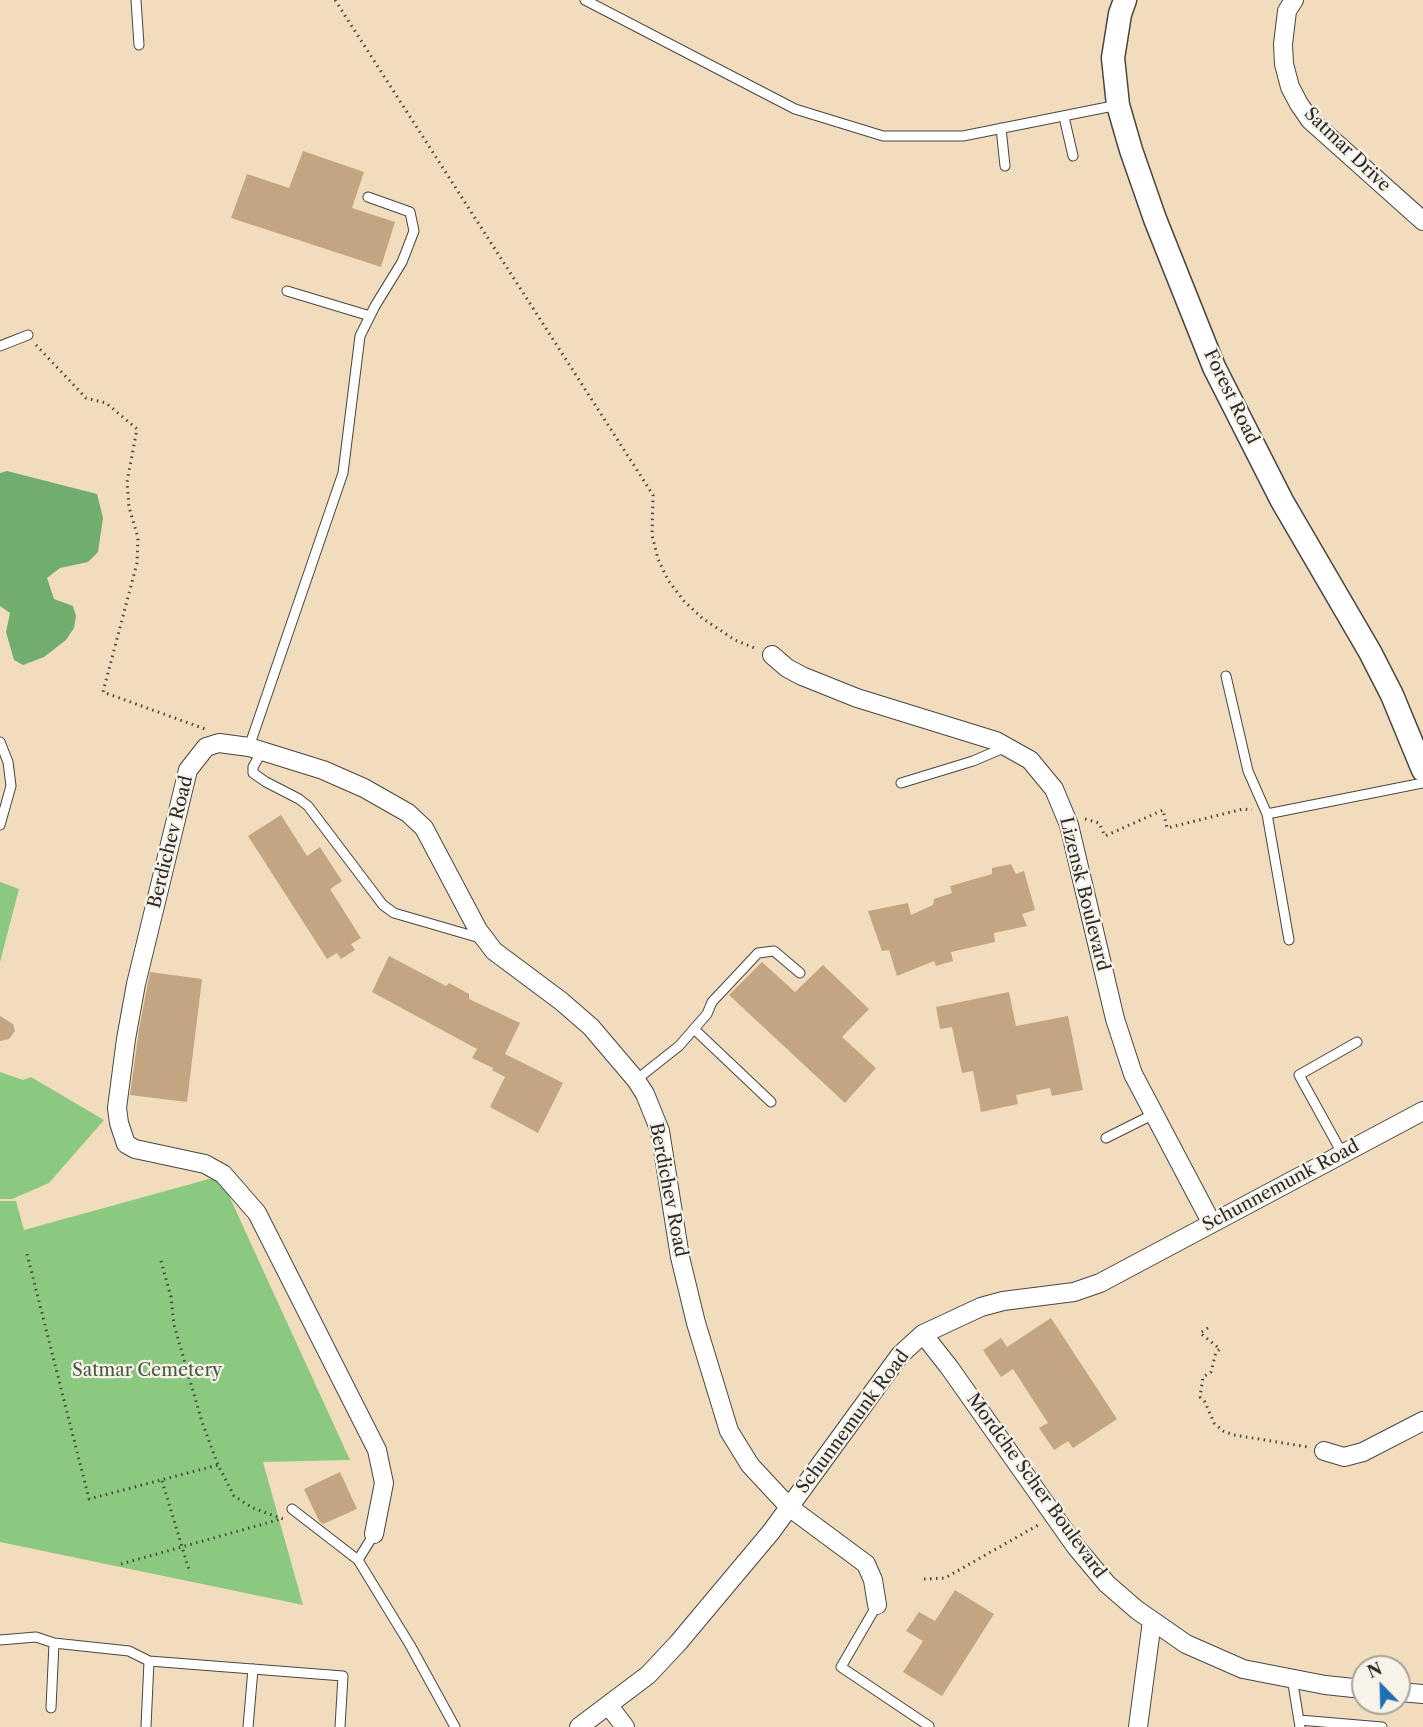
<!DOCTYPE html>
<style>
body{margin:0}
#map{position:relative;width:1423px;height:1727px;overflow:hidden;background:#f1ddbd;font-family:"Libre Caslon Text",serif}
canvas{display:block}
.north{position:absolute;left:1351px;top:1655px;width:60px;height:60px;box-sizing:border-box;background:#f7f3e8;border:2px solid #a5a39c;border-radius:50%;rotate:337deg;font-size:16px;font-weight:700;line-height:24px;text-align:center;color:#2b2b2b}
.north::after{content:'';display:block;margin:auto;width:21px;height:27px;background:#1f6fb2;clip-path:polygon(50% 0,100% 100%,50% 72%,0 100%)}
</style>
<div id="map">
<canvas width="1423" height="1727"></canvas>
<div class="north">N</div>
</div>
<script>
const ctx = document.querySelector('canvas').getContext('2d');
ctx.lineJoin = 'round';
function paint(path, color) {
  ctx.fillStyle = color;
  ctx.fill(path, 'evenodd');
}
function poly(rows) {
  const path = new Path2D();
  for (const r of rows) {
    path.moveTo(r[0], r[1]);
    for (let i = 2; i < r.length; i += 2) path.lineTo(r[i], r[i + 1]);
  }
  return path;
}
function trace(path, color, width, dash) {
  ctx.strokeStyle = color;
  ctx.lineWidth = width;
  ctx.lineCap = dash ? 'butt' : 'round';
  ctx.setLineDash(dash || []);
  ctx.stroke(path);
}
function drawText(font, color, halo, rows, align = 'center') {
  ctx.font = font + ' "Libre Caslon Text",serif';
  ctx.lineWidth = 4.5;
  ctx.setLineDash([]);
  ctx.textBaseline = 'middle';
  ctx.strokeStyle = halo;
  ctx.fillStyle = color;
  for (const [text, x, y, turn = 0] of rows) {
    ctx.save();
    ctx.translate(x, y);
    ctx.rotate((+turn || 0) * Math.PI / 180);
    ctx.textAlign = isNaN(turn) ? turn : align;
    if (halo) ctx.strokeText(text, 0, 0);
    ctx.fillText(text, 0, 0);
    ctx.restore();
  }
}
paint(poly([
 [0,882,19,889,0,962],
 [0,1072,23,1080,31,1077,104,1120,49,1183,12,1199,0,1199],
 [220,1176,350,1460,263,1462,303,1605,0,1542,0,1201,16,1201,24,1230]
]), '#8bc980');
paint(poly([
 [7,471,97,494,103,518,98,552,88,562,60,568,47,578,54,599,73,606,76,616,74,628,66,640,44,657,23,665,14,660,6,632,10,613,0,606,0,473]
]), '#70ad6e');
paint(poly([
 [303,151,364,172,352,208,395,222,381,267,231,218,247,174,289,188],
 [281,815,307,856,320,847,342,881,330,889,361,938,351,944,355,950,341,959,337,953,327,959,248,836],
 [1011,864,1016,874,1024,871,1035,910,1022,914,1027,926,994,933,995,942,951,952,953,961,936,966,934,961,897,976,889,950,882,951,868,911,908,903,911,915,933,905,934,899,952,893,950,886,992,874,992,868],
 [389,956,446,986,449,983,469,994,469,999,520,1023,505,1054,563,1083,538,1133,490,1107,505,1077,492,1070,493,1068,472,1058,477,1049,372,992],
 [762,962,795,992,823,965,869,1009,842,1037,876,1068,845,1103,729,995],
 [150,972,202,979,187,1102,130,1095,139,1029],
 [1009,992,1016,1026,1068,1016,1083,1090,1052,1096,1050,1088,1016,1095,1018,1104,981,1112,973,1071,962,1073,952,1027,940,1029,936,1007],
 [0,1016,13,1024,15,1031,9,1039,0,1041],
 [1051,1318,1117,1419,1073,1448,1068,1441,1054,1450,1039,1428,1048,1423,1013,1369,1001,1377,983,1350,1001,1338,1007,1347],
 [340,1472,357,1509,323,1524,319,1521,304,1489],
 [955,1590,994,1614,942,1696,903,1672,923,1641,906,1631,919,1612,935,1621]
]), '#c3a581');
const service = poly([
 [136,0,139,45],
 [585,0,795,109,883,136,963,136,1118,105],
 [1064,117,1073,156],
 [1001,128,1005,166],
 [287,291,370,316],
 [0,346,28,335],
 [1226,676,1248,771,1267,814,1289,940],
 [0,742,8,762,11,786,0,825],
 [249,747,343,473,360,336,375,306,402,262,414,231,410,212,368,197],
 [262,751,253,767,253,773,266,782,299,799,308,806,383,905,394,913,480,938],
 [901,783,973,761,1006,747],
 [1267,814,1423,783],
 [694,1029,771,1102],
 [636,1080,679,1046,707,1014,712,1002,758,953,774,951,800,973],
 [1106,1138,1154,1114],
 [1342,1153,1299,1075,1357,1042],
 [292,1509,358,1560],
 [374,1534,358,1560,410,1645,455,1727],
 [877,1605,841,1667,929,1726],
 [0,1640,36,1637,54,1643,129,1651,149,1661,343,1676,340,1727],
 [1292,1678,1300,1727],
 [51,1708,54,1643],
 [1299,1720,1382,1727],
 [146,1727,149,1661],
 [248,1727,253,1669]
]);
const minor = poly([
 [1294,0,1287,11,1283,44,1284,64,1290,87,1299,104,1310,120,1423,221],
 [772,655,787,668,802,676,857,698,996,741,1030,760,1054,789,1069,825,1115,1019,1133,1074,1211,1222],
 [923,1334,949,1367,1076,1547,1107,1584,1137,1610,1186,1644,1243,1669,1325,1685,1363,1689],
 [1324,1451,1344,1457,1363,1452,1423,1421],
 [374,1534,384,1483,377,1450,257,1213,223,1174,205,1164,135,1149,126,1144,119,1123,117,1108,126,1039,136,984,188,770,206,747,219,743,249,747,323,770,364,788,408,813,424,828,478,930,494,951,561,1001,591,1027,636,1080,645,1094,660,1131,680,1257,696,1323,729,1431,750,1465,789,1507,866,1564,873,1580,877,1605],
 [1399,1692,1423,1694],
 [609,1706,625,1727],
 [579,1727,648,1675,678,1643,771,1532,900,1355,923,1334,981,1307,1003,1301,1074,1292,1100,1283,1423,1111],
 [1138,1727,1152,1621]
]);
const tertiary = poly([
 [1125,0,1120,14,1113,58,1118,105,1131,150,1155,219,1214,367,1282,501,1370,652,1392,695,1423,770]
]);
trace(service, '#494641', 11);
trace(minor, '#494641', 20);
trace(tertiary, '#494641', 25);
trace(poly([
 [335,0,653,495,652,535,658,559,668,580,684,601,702,618,735,640,757,649],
 [36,345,86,398,106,403,137,429,127,482,129,507,138,538,137,563,103,692,205,729],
 [1085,819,1099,823,1105,836,1163,810,1167,828,1243,809,1252,810],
 [27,1254,89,1499,218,1465],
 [161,1261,171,1297,174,1325,202,1422,218,1465,234,1496,253,1508,283,1519],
 [1208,1328,1200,1333,1220,1349,1216,1352,1211,1372,1203,1377,1200,1397,1205,1402,1214,1423,1223,1431,1234,1435,1308,1447],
 [162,1481,190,1573],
 [121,1564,281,1519],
 [924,1579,945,1578,1040,1524]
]), '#494641', 3, [1.5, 4.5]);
trace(service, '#fff', 9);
trace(minor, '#fff', 18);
trace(tertiary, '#fff', 22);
drawText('18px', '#2b2b2b', '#f7f3e8', [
 ["Satmar Drive",1347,150,44],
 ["Forest Road",1231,397,64],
 ["Berdichev Road",171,842,-76],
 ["Lizensk Boulevard",1084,894,76],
 ["Schunnemunk Road",1281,1186,-28],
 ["Berdichev Road",668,1190,79],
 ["Schunnemunk Road",853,1422,-53],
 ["Mordche Scher Boulevard",1036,1486,54]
]);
drawText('18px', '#485a44', '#f7f3e8', [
 ["Satmar Cemetery",147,1371]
]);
</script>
